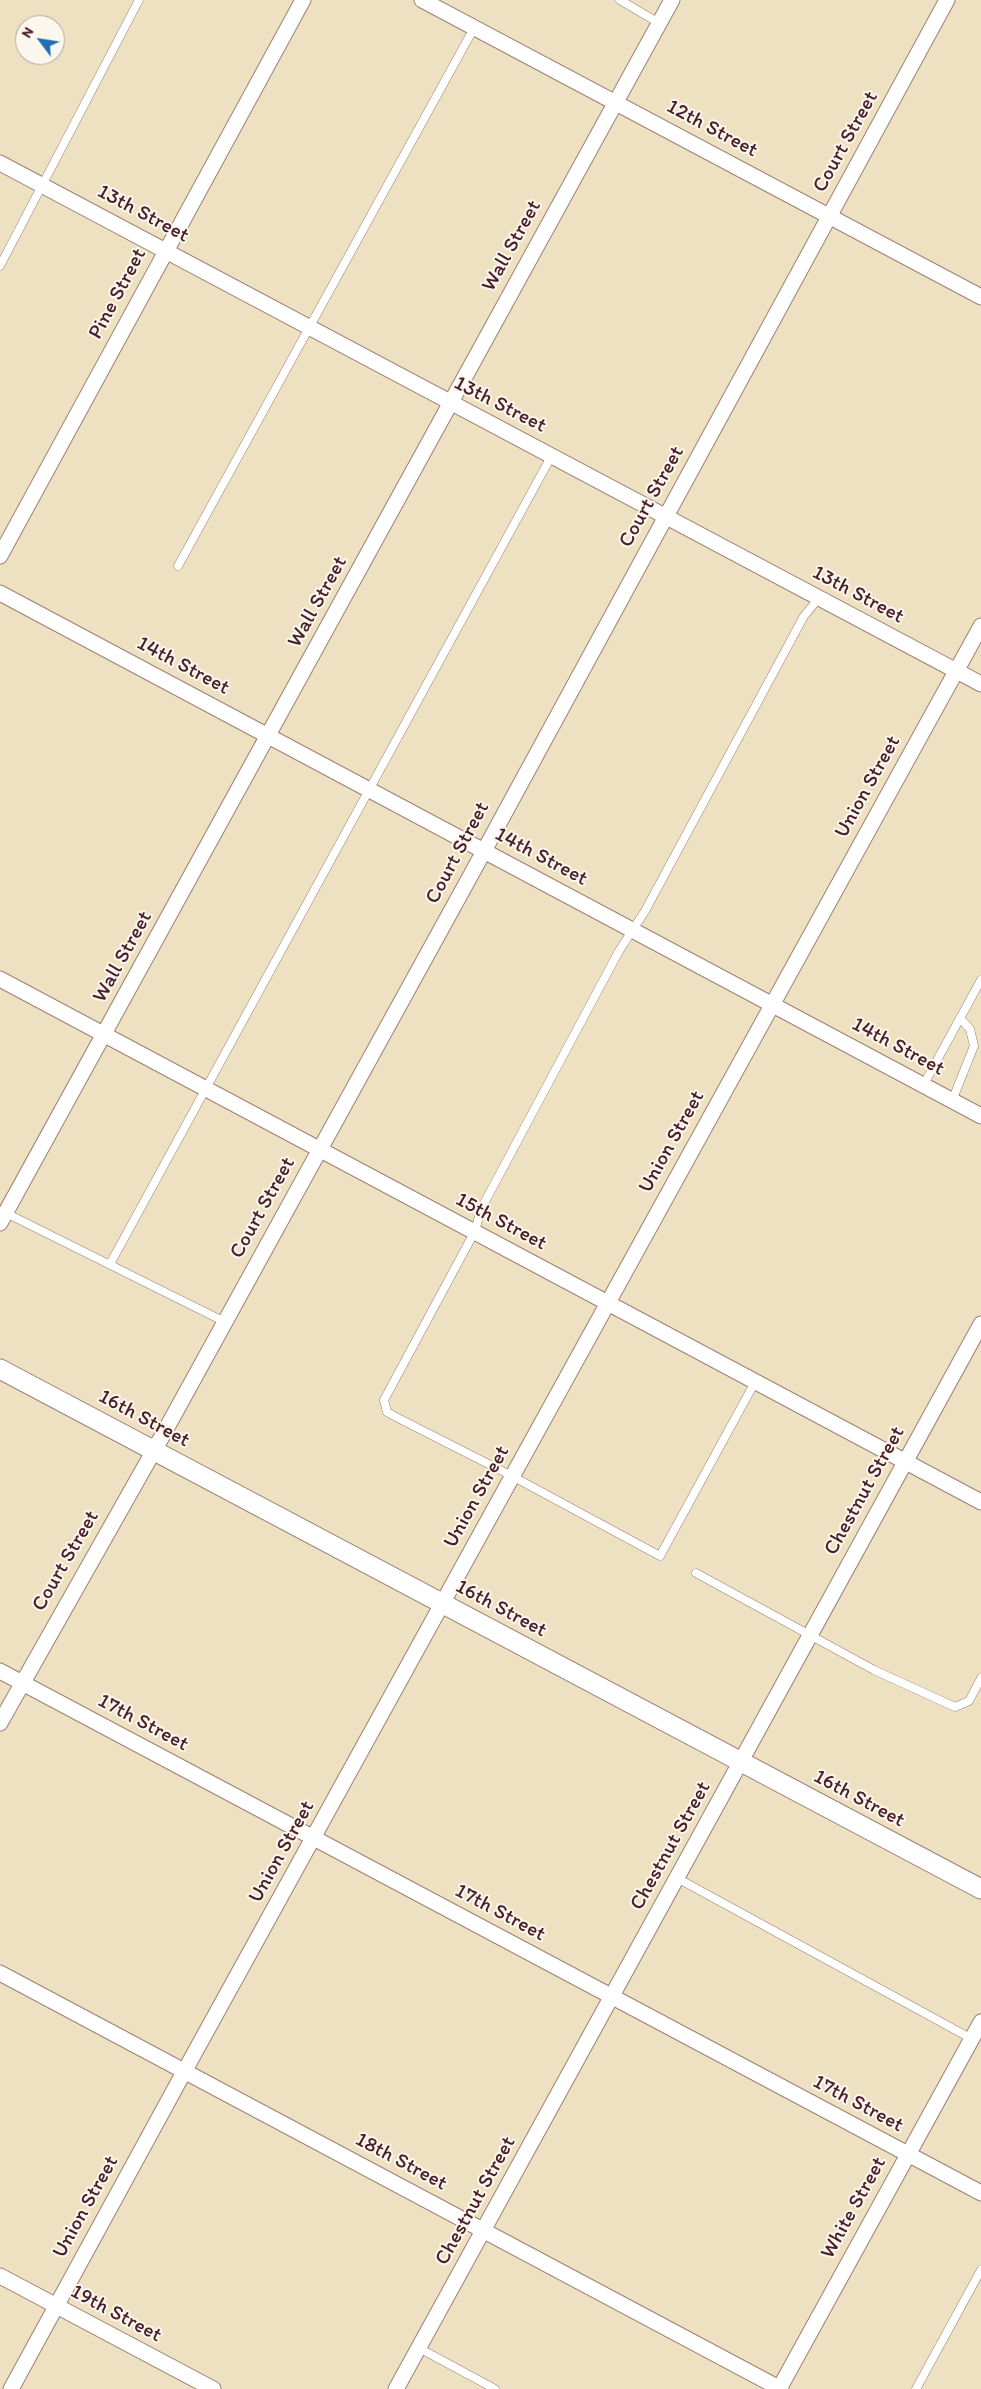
<!DOCTYPE html>
<style>
body{margin:0}
#map{position:relative;width:981px;height:2389px;overflow:hidden;background:#ede1c1;font-family:Itim,sans-serif}
canvas{display:block}
.north{position:absolute;left:15px;top:15px;width:50px;height:50px;box-sizing:border-box;background:#fbf7ec;border:1px solid #b4a19f;border-radius:50%;rotate:301deg;font-size:14px;font-weight:700;line-height:20px;text-align:center;color:#4a1f2b}
.north::after{content:'';display:block;margin:auto;width:18px;height:22px;background:#1f6fb2;clip-path:polygon(50% 0,100% 100%,50% 72%,0 100%)}
</style>
<div id="map">
<canvas width="981" height="2389"></canvas>
<div class="north">N</div>
</div>
<script>
const ctx = document.querySelector('canvas').getContext('2d');
ctx.lineJoin = 'round';
function poly(rows) {
  const path = new Path2D();
  for (const r of rows) {
    path.moveTo(r[0], r[1]);
    for (let i = 2; i < r.length; i += 2) path.lineTo(r[i], r[i + 1]);
  }
  return path;
}
function trace(path, color, width, dash) {
  ctx.strokeStyle = color;
  ctx.lineWidth = width;
  ctx.lineCap = dash ? 'butt' : 'round';
  ctx.setLineDash(dash || []);
  ctx.stroke(path);
}
function drawText(font, color, halo, rows, align = 'center') {
  ctx.font = font + ' Itim,sans-serif';
  ctx.lineWidth = 4;
  ctx.setLineDash([]);
  ctx.textBaseline = 'middle';
  ctx.strokeStyle = halo;
  ctx.fillStyle = color;
  for (const [text, x, y, turn = 0] of rows) {
    ctx.save();
    ctx.translate(x, y);
    ctx.rotate((+turn || 0) * Math.PI / 180);
    ctx.textAlign = isNaN(turn) ? turn : align;
    if (halo) ctx.strokeText(text, 0, 0);
    ctx.fillText(text, 0, 0);
    ctx.restore();
  }
}
const service = poly([
 [620,0,659,23],
 [0,266,139,0],
 [178,566,474,28],
 [924,1084,981,980],
 [952,1101,974,1046,970,1029,960,1018],
 [6,1213,225,1322],
 [110,1264,552,455],
 [755,1382,660,1556,512,1476,396,1417,387,1412,384,1400,475,1231,481,1209,619,951,645,911,804,616,819,598],
 [696,1573,874,1670,955,1707,969,1701,981,1678],
 [677,1878,972,2039],
 [419,2348,495,2389],
 [916,2389,981,2270]
]);
const minor = poly([
 [422,0,981,297],
 [0,163,981,684],
 [0,556,303,0],
 [0,593,981,1116],
 [0,979,981,1502],
 [0,1223,672,0],
 [0,1671,981,2193],
 [0,1723,165,1431,472,873,947,0],
 [0,1973,781,2389],
 [0,2276,213,2389],
 [11,2389,184,2072,981,626],
 [396,2389,981,1324],
 [779,2389,981,2022]
]);
const tertiary = poly([
 [0,1369,981,1889]
]);
trace(service, '#9c8076', 9);
trace(minor, '#9c8076', 17);
trace(tertiary, '#9c8076', 21);
trace(service, '#fff', 8);
trace(minor, '#fff', 15);
trace(tertiary, '#fff', 19);
drawText('21px', '#4a1f2b', '#fbf7ec', [
 ["12th Street",712,129,28],
 ["Court Street",846,142,-61],
 ["13th Street",143,214,28],
 ["Wall Street",512,246,-61],
 ["Pine Street",118,294,-62],
 ["13th Street",500,405,27],
 ["Court Street",652,497,-61],
 ["13th Street",858,595,28],
 ["Wall Street",318,602,-61],
 ["14th Street",183,666,28],
 ["Union Street",868,787,-61],
 ["Court Street",458,853,-62],
 ["14th Street",541,857,28],
 ["Wall Street",123,957,-61],
 ["14th Street",898,1047,28],
 ["Union Street",672,1142,-61],
 ["Court Street",263,1208,-61],
 ["15th Street",501,1222,28],
 ["16th Street",144,1419,28],
 ["Chestnut Street",865,1491,-61],
 ["Union Street",477,1497,-61],
 ["Court Street",66,1561,-60],
 ["16th Street",501,1609,28],
 ["17th Street",143,1723,28],
 ["16th Street",859,1799,28],
 ["Chestnut Street",671,1846,-61],
 ["Union Street",282,1852,-61],
 ["17th Street",500,1913,28],
 ["17th Street",858,2104,28],
 ["18th Street",401,2162,28],
 ["Chestnut Street",476,2201,-61],
 ["Union Street",86,2207,-61],
 ["White Street",854,2208,-61],
 ["19th Street",116,2314,28]
]);
</script>
